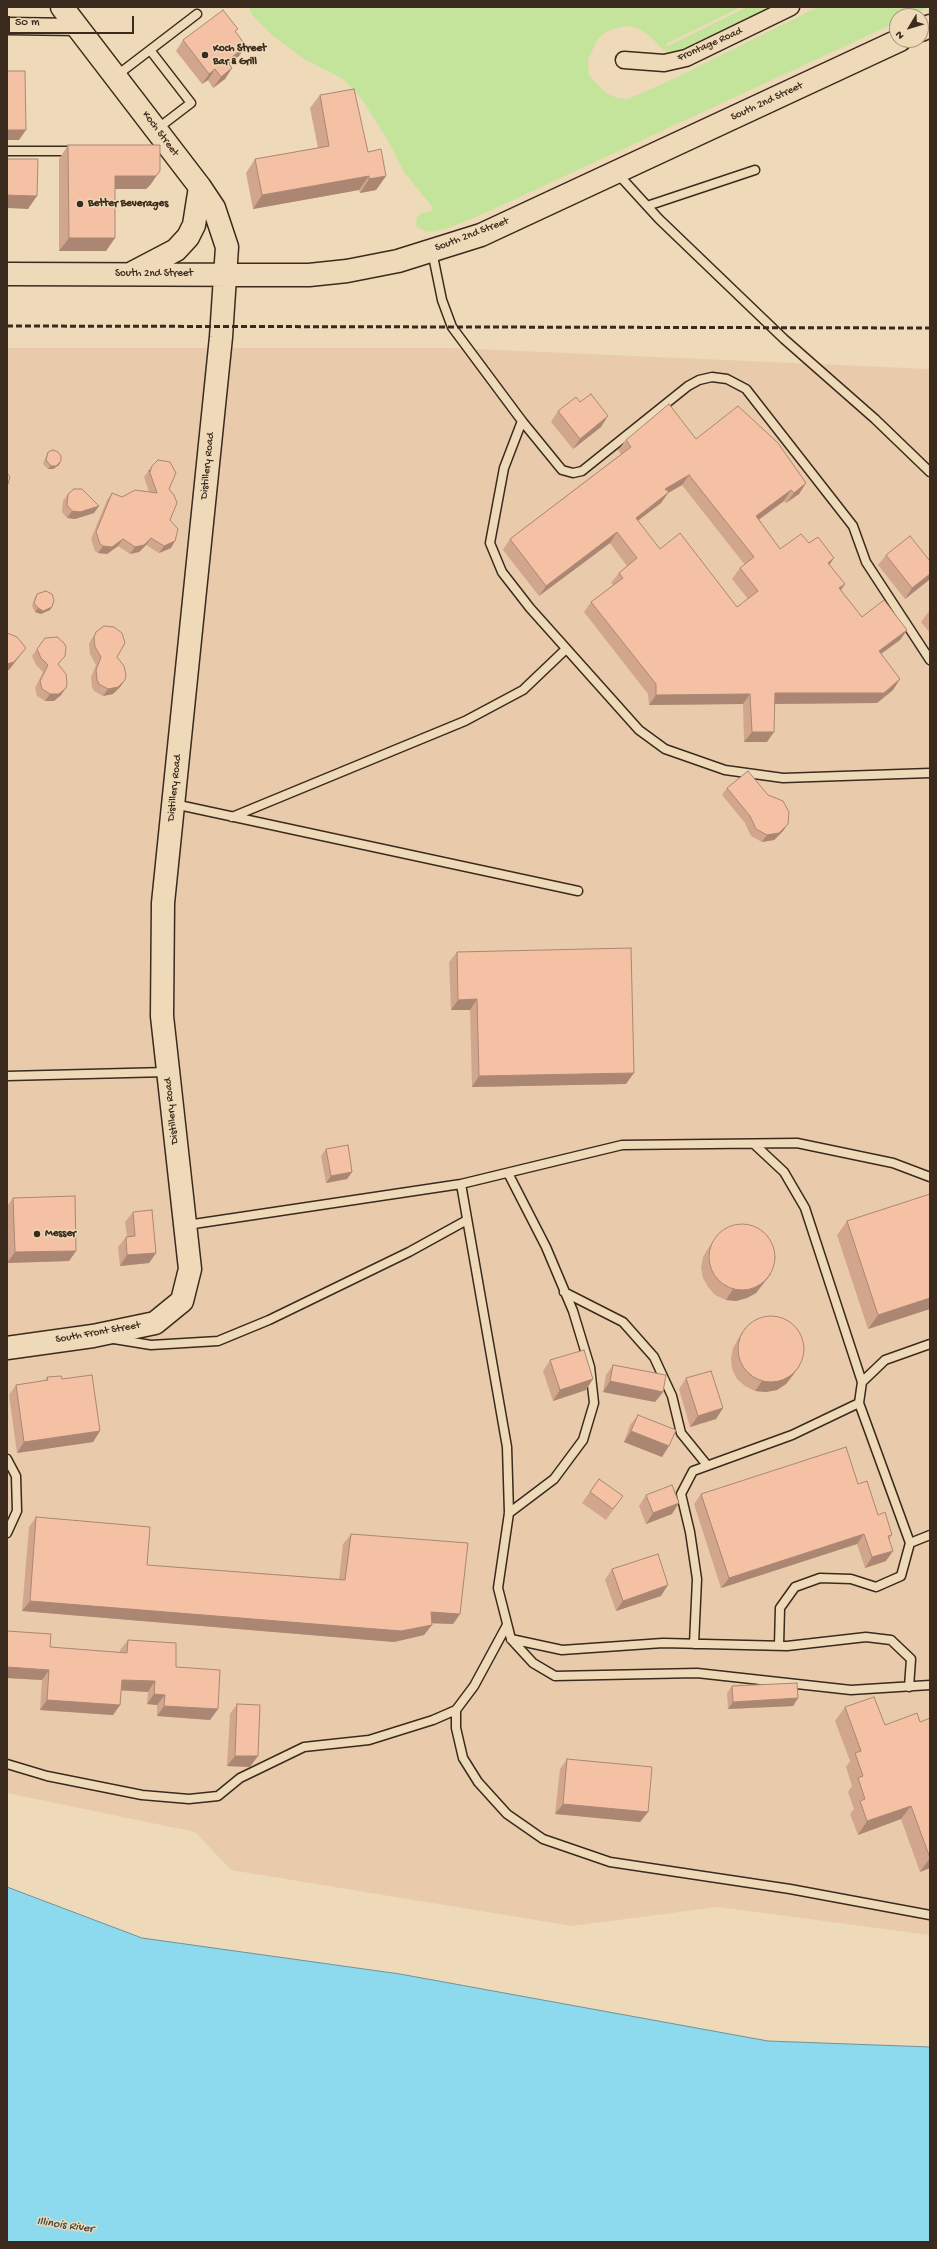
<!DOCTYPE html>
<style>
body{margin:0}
#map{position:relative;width:937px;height:2249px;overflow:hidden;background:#eedab8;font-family:"Gochi Hand",sans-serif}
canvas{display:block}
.frame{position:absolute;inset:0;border:8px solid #3b2a1e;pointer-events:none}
.north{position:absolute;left:889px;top:8px;width:40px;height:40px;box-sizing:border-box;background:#eedab8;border:1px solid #a6947a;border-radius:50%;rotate:232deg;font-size:11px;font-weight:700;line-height:16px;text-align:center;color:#3b2a1e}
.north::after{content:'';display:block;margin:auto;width:14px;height:18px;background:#3b2a1e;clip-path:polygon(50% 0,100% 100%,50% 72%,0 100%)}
.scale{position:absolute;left:8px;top:16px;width:126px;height:18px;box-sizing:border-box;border:2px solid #3b2a1e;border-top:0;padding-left:5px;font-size:12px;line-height:14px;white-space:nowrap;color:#3b2a1e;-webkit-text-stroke:3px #eedab8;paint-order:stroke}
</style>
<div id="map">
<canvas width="937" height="2249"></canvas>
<div class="frame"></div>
<div class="north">N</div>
<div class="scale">50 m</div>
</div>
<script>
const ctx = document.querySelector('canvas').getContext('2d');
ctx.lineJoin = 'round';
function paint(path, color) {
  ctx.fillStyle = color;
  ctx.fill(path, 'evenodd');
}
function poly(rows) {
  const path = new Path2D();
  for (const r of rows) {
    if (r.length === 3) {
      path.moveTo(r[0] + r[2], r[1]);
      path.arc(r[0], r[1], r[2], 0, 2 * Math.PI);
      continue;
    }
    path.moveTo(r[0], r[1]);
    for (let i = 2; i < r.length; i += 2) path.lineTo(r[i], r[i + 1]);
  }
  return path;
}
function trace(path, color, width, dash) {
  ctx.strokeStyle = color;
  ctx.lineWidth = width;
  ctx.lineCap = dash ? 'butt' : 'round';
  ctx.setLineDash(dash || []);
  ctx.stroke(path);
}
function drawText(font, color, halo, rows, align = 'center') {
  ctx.font = font + ' "Gochi Hand",sans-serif';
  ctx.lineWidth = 3;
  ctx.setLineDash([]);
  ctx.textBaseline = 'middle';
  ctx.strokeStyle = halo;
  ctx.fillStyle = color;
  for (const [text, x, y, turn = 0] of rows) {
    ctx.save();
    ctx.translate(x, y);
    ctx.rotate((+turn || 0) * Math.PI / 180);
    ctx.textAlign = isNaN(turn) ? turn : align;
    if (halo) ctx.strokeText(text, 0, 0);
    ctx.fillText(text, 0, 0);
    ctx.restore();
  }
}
paint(poly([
 [7,348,453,348,930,369,930,1935,718,1907,572,1926,231,1870,195,1832,7,1793]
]), '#e9cbac');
paint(poly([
 [249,7,741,7,666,44,668,46,747,7,769,7,678,52,663,50,651,37,638,28,625,26,607,31,598,39,588,59,589,75,605,92,617,98,628,99,671,80,818,7,929,7,910,16,897,16,897,22,485,213,446,229,428,232,418,228,416,225,417,217,422,213,432,211,433,208,404,172,387,139,361,98,343,79,304,59,273,36,252,15]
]), '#c4e49c');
const water = poly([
 [7,1887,142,1938,400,1974,768,2041,930,2047,930,2242,7,2242,7,1887]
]);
paint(water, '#8dd9ed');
trace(water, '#6c939a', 1);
const lane = poly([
 [116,76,150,50],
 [157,129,191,103,150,50,197,14],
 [7,151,74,151],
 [617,173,659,219,784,339,875,419,930,472],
 [647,206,755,170],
 [432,251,442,300,452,327,522,421,562,470,573,473,582,471,688,386,699,380,712,377,727,379,746,389,853,526,866,562,930,660],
 [522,421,504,468,490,543,502,572,530,608,639,730,665,749,725,770,783,778,930,773],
 [174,804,578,891],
 [232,817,465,721,523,690,566,649],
 [7,1076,167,1072],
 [754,1144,784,1172,805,1208,862,1382],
 [508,1173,546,1247,573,1311,590,1367,594,1403,583,1440,554,1479,509,1513],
 [461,1184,507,1447,509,1513,498,1588,511,1639,533,1663,555,1676,697,1673,851,1690,930,1685],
 [187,1225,461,1184,622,1145,797,1143,893,1163,930,1177],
 [564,1292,623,1322,654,1357,672,1396,681,1433,707,1465],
 [114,1339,151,1345,218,1341,269,1320,409,1252,467,1220],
 [859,1403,910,1543],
 [7,1459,16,1476,17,1511,7,1533],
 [511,1639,562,1650,663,1643,787,1646,866,1637,891,1640,911,1659,909,1687],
 [694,1644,697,1579,690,1532,681,1494,693,1471,792,1435,859,1403,862,1382,885,1360,930,1344],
 [779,1645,780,1608,795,1587,820,1578,851,1579,876,1587,901,1576,910,1543,930,1535],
 [456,1710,456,1728,463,1758,478,1782,507,1814,543,1839,610,1862,790,1889,930,1915],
 [7,1764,47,1776,142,1795,189,1799,218,1796,240,1778,304,1747,369,1740,433,1720,456,1710,474,1686,507,1625]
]);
const street = poly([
 [7,26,78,27],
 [624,60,664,63,686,58,791,7]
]);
const secondary = poly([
 [921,30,930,26],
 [134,272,176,250,188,237,194,225,200,187],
 [7,274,309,275,347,271,398,261,481,235,900,40],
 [7,1348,93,1336,155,1323,182,1301,190,1269,162,1016,163,903,221,337,227,247,214,208,200,187,62,7]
]);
trace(lane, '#3b2a1e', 11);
trace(street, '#3b2a1e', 19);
trace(secondary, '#3b2a1e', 25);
trace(lane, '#eedab8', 8);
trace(street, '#eedab8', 16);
trace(secondary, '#eedab8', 22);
trace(poly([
 [7,326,930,328]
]), '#3b2a1e', 3, [6, 3]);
paint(poly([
 [236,32,246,46,239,56,229,64,232,68,225,79,213,88,208,80,202,84,176,51,183,40],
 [320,95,368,152,386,176,376,190,360,193,359,190,253,209,246,173,255,159,318,148,310,108],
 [68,145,151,184,146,189,115,189,115,238,106,251,59,251,59,159],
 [580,402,601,427,573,449,551,422,558,411],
 [696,439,806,483,799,494,786,503,784,501,759,519,780,549,809,543,834,558,829,565,845,584,841,590,862,617,907,630,900,640,881,654,900,679,893,690,877,703,775,704,767,742,744,742,743,704,649,705,648,694,584,612,591,602,613,585,611,583,619,573,627,566,610,543,539,596,503,550,510,539,621,454,618,450,626,440],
 [682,485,745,565,740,568,732,579,748,599,737,607,660,549,638,521,661,503,668,493],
 [48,452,61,461,59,465,53,469,48,469,43,464,46,456],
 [152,466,169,489,170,520,175,541,171,548,159,553,146,545,139,552,130,554,118,546,107,554,98,553,95,551,91,539,107,500,112,493,122,497,149,492,144,477],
 [68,494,94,513,75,519,67,518,62,512,63,501],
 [886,555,930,561,930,579,905,599,878,565],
 [37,594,50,610,41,614,35,612,32,606,35,597],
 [930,610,930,633,921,622],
 [96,632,117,657,125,680,120,687,113,694,103,696,94,691,92,687,91,677,96,665,90,654,89,644,91,640],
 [45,638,58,665,61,695,54,701,45,701,37,696,35,688,43,672,36,665,32,656],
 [727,788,783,831,774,840,762,842,751,836,745,823,722,795],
 [457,952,626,1084,472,1087,470,1010,451,1010,449,962],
 [326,1149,352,1172,347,1179,326,1183,321,1156],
 [13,1198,76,1251,69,1261,7,1263,7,1206],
 [133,1212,156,1253,149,1263,120,1266,118,1247,126,1237,127,1236,125,1222],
 [847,1221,930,1309,868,1329,837,1235],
 [716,1237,771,1274,763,1284,756,1293,747,1298,736,1301,726,1300,715,1295,708,1287,703,1278,701,1267,703,1257,709,1247],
 [745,1328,800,1365,793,1375,786,1384,777,1390,766,1392,755,1391,745,1386,737,1379,732,1369,731,1358,733,1348,738,1339],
 [550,1360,586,1390,553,1401,543,1371],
 [613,1365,663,1392,655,1402,603,1392,606,1375],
 [47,1377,62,1379,100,1431,93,1442,17,1453,9,1395,16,1385,45,1381],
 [686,1378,723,1408,716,1419,690,1427,679,1389],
 [638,1415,669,1446,662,1457,624,1442,630,1425],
 [599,1479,623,1496,606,1520,582,1503],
 [858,1484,878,1515,892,1535,889,1540,886,1561,865,1568,857,1544,721,1588,694,1504,701,1494],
 [646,1495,672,1514,646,1524,639,1506],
 [36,1517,147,1565,339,1579,343,1544,351,1534,460,1614,453,1624,432,1623,424,1635,394,1642,22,1611,29,1527],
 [612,1569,661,1596,616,1611,605,1580],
 [7,1631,50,1647,120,1652,120,1650,128,1640,176,1667,218,1709,210,1720,157,1716,157,1705,147,1704,148,1692,121,1690,120,1705,113,1715,40,1710,42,1680,7,1678],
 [732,1686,798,1698,793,1706,728,1709,727,1693],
 [237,1704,250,1767,227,1766,230,1714],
 [845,1707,885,1725,920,1722,930,1718,930,1868,920,1872,901,1819,858,1835,850,1814,854,1809,848,1792,852,1786,846,1767,850,1761,835,1721],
 [567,1759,648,1812,640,1822,555,1814,560,1769]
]), '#d2a68d');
paint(poly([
 [246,46,239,56,220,71,227,61],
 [232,68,225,79,213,88,221,77],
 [215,69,208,80,202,84,209,74],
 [7,130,26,130,19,140,7,140],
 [160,171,151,184,146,189,106,189,115,176],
 [369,176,359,190,253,209,262,195],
 [386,176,376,190,360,193,369,179],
 [7,195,37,196,28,209,7,208],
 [69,238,115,238,106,251,59,251],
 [608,416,601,427,573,449,580,439],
 [61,461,59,465,53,469,48,469,51,466],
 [689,475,682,485,668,493,661,503,628,528,636,518,665,489],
 [806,483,799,494,786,503,794,493],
 [791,490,784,501,749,527,756,516],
 [99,506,94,513,75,519,67,518,72,511],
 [617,532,610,543,539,596,546,586],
 [151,538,146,545,139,552,130,554,135,547],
 [123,539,118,546,107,554,98,553,103,546],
 [175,541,171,548,159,553,164,546],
 [834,558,827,568,828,563],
 [930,574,930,579,929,580,905,599,912,588],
 [845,584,838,594,839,588],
 [52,607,50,610,41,614,35,612,38,608],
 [907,630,900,640,871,661,879,651],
 [26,648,9,670,7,670,7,664],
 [900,679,893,690,877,703,768,704,775,693],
 [125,680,120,687,113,694,103,696,108,689],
 [66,688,61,695,54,701,45,701,50,694],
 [750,694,743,704,649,705,656,695],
 [752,732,774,732,767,742,744,742],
 [788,824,783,831,774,840,762,842,767,835],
 [477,999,470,1010,451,1010,458,1000],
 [634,1073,626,1084,472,1087,479,1076],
 [352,1172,347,1179,326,1183,331,1176],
 [76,1251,69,1261,7,1263,15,1252],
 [156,1253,149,1263,120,1266,127,1255],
 [771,1274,763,1284,756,1293,747,1298,736,1301,726,1300,733,1289],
 [930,1298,930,1309,868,1329,878,1315],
 [800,1365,793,1375,786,1384,777,1390,766,1392,755,1391,762,1381],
 [593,1379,586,1390,553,1401,560,1390],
 [610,1381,663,1392,655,1402,603,1392],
 [723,1408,716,1419,690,1427,698,1416],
 [100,1431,93,1442,17,1453,24,1442],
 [631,1431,669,1446,662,1457,624,1442],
 [679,1503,672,1514,646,1524,653,1513],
 [864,1534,857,1544,721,1588,729,1578],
 [893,1551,886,1561,865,1568,872,1557],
 [668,1585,661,1596,616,1611,623,1601],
 [30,1601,432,1625,424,1635,394,1642,22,1611],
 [431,1612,460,1614,453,1624,424,1623],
 [7,1667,49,1670,42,1680,7,1678],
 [122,1680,155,1681,148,1692,115,1690],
 [154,1694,165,1695,157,1705,147,1704],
 [798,1698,793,1706,728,1709,733,1702],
 [47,1700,120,1705,113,1715,40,1710],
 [164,1706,218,1709,210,1720,157,1716],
 [235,1756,258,1756,250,1767,227,1766],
 [563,1804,648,1812,640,1822,555,1814],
 [911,1806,901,1819,858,1835,867,1821],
 [930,1858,930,1868,920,1872]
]), '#ab8773');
const building = poly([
 [223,10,238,29,235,31,246,46,227,61,232,68,221,77,215,69,209,74,183,40,223,10],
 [7,71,25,71,26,130,7,130,7,71],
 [354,89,368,152,381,149,386,176,369,179,369,176,262,195,255,159,329,146,320,95,354,89],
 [68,145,160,145,160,171,156,176,115,176,115,238,69,238,68,145],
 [7,159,38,159,37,196,7,195,7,159],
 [591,394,608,416,580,439,558,411,576,397,580,402,591,394],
 [669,404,696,439,738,406,778,443,806,483,794,493,791,490,756,516,780,549,801,534,809,543,818,537,834,558,828,563,845,584,839,588,862,617,884,600,907,630,879,651,900,679,884,693,775,693,774,732,752,732,750,694,656,695,656,684,591,602,623,578,619,573,637,558,617,532,546,586,510,539,631,447,626,440,669,404],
 [689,475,754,557,740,568,758,591,737,607,680,533,660,549,636,518,669,492,665,489,689,475],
 [53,450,58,452,61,456,61,461,56,466,51,466,46,460,48,452,53,450],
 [158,460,170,462,176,473,169,489,174,495,177,503,170,520,178,529,175,541,164,546,151,538,144,545,135,547,123,539,112,547,103,546,100,544,96,532,112,493,122,497,135,490,157,493,149,470,150,472,152,466,158,460],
 [7,473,10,477,7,487,7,473],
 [74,489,82,489,99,506,80,512,72,511,67,505,68,494,74,489],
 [910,536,930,561,930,574,912,588,886,555,910,536],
 [46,591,52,594,54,600,52,607,43,611,38,608,34,603,37,594,46,591],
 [104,626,114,627,122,633,125,643,117,657,124,666,126,675,125,680,118,687,108,689,99,684,97,680,96,670,101,657,95,647,94,637,96,632,104,626],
 [7,633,17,637,26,648,14,662,7,664,7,633],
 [57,637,64,643,66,647,65,656,58,664,66,674,67,683,66,688,59,694,50,694,42,689,40,681,48,665,41,658,37,649,45,638,57,637],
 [748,771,768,795,783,801,789,812,788,824,779,833,767,835,756,829,750,816,727,788,748,771],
 [631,948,634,1073,479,1076,477,999,458,1000,457,952,631,948],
 [348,1145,352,1172,331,1176,326,1149,348,1145],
 [930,1194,930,1298,878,1315,847,1221,930,1194],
 [75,1196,76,1251,15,1252,13,1198,75,1196],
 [152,1210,156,1253,127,1255,126,1237,135,1236,133,1212,152,1210],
 [742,1257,33],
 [771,1349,33],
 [584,1350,593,1379,560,1390,550,1360,584,1350],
 [613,1365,666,1375,663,1392,610,1381,613,1365],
 [711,1371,723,1408,698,1416,686,1378,711,1371],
 [92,1375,100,1431,24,1442,16,1385,48,1380,47,1377,61,1376,62,1379,92,1375],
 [638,1415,676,1430,669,1446,631,1431,638,1415],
 [846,1447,858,1484,867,1481,878,1515,885,1512,892,1535,888,1536,893,1551,872,1557,864,1534,729,1578,701,1494,846,1447],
 [599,1479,623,1496,613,1509,590,1492,599,1479],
 [672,1485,679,1503,653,1513,646,1495,672,1485],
 [36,1517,150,1527,147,1565,345,1580,351,1534,468,1543,460,1614,431,1612,432,1625,401,1631,30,1601,36,1517],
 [658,1554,668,1585,623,1601,612,1569,658,1554],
 [7,1631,51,1634,50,1647,127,1653,128,1640,176,1643,176,1667,220,1670,218,1709,164,1706,165,1695,154,1694,155,1681,122,1680,120,1705,47,1700,49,1670,7,1667,7,1631],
 [797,1683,798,1698,733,1702,732,1686,797,1683],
 [874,1697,885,1725,917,1713,920,1722,930,1718,930,1858,911,1806,867,1821,860,1801,865,1799,858,1778,863,1776,855,1753,861,1751,845,1707,874,1697],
 [237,1704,260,1705,258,1756,235,1756,237,1704],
 [567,1759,652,1767,648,1812,563,1804,567,1759]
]);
paint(building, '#f4c1a4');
trace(building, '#ab8773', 1);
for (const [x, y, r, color] of [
 [205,55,4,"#3b2a1e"],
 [80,204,4,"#3b2a1e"],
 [37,1234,4,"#3b2a1e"]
]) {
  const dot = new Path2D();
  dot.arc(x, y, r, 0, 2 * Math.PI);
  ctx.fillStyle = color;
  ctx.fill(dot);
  trace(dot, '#eedab8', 1.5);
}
drawText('11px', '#3b2a1e', '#eedab8', [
 ["Frontage Road",710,45,-24],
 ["South 2nd Street",767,102,-25],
 ["Koch Street",160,134,53],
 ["South 2nd Street",472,235,-21],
 ["South 2nd Street",154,274],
 ["Distillery Road",208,466,-84],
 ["Distillery Road",175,788,-84],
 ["Distillery Road",172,1111,-96],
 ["South Front Street",98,1333,-10]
]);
drawText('bold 11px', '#3b2a1e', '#eedab8', [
 ["Koch Street",213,49],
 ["Bar & Grill",213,62],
 ["Better Beverages",88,204],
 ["Messer",45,1234]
], 'left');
drawText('italic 12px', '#47443d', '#eedab8', [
 ["Illinois River",65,2226,8]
]);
</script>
